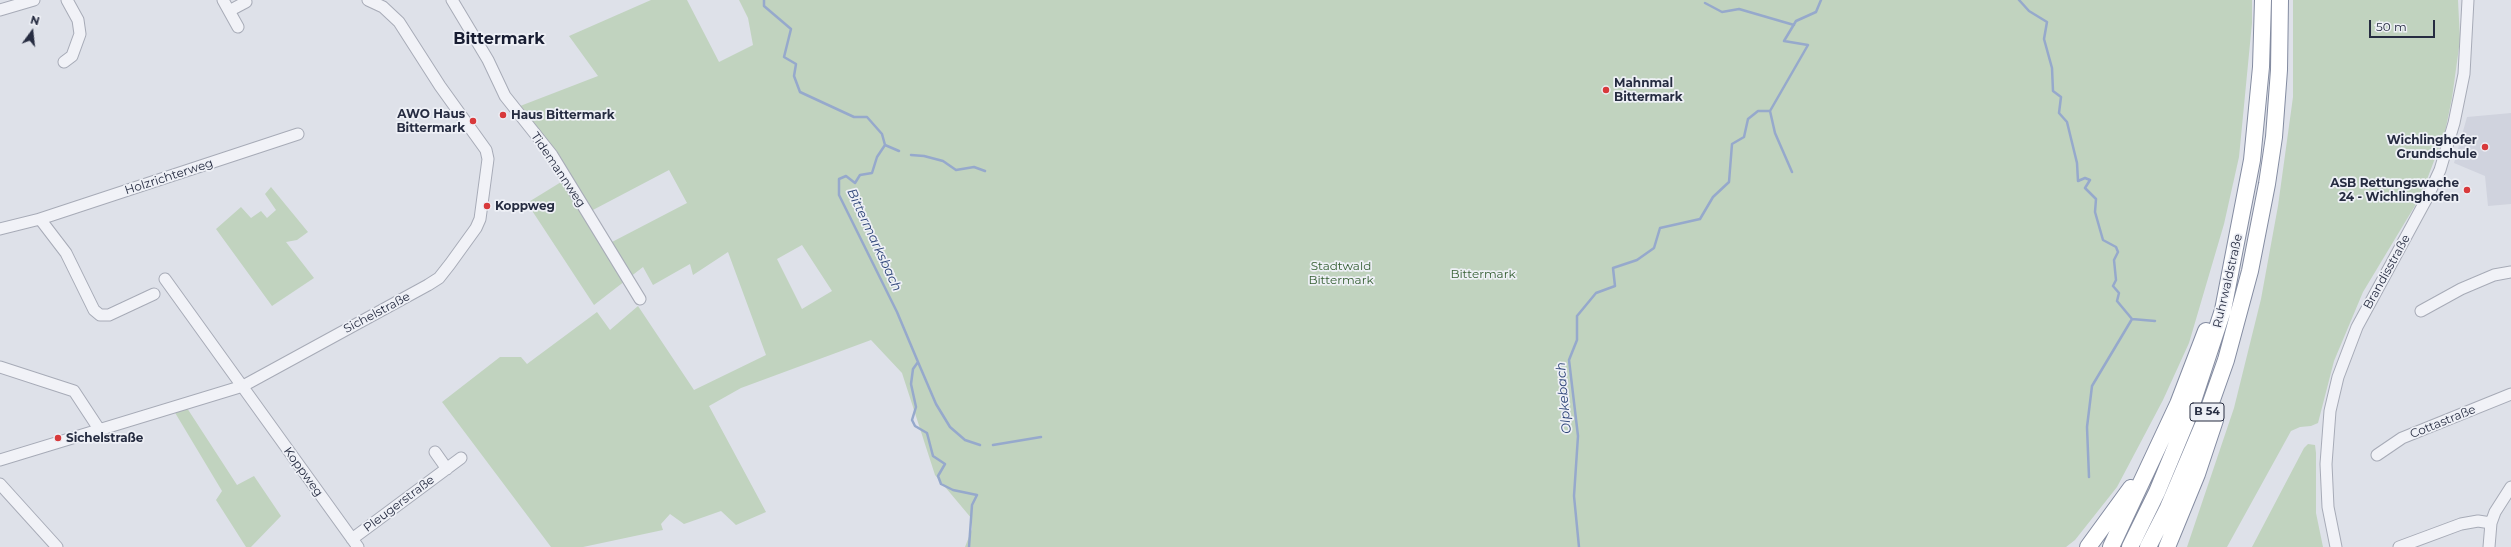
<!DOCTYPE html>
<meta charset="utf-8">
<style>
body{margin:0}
#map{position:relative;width:2511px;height:547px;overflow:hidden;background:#dee1e9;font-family:Montserrat,sans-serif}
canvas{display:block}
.north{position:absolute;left:12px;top:12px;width:40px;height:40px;-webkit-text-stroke:3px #eef0f6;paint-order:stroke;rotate:15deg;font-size:11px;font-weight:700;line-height:16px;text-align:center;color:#262c41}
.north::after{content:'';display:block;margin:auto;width:14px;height:18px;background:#262c41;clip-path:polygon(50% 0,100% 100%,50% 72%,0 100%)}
.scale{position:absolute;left:2369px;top:20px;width:66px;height:18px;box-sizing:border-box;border:2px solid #262c41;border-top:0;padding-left:5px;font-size:12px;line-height:14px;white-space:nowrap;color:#262c41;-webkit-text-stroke:3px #eef0f6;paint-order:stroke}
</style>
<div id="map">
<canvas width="2511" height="547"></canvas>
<div class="north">N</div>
<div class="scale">50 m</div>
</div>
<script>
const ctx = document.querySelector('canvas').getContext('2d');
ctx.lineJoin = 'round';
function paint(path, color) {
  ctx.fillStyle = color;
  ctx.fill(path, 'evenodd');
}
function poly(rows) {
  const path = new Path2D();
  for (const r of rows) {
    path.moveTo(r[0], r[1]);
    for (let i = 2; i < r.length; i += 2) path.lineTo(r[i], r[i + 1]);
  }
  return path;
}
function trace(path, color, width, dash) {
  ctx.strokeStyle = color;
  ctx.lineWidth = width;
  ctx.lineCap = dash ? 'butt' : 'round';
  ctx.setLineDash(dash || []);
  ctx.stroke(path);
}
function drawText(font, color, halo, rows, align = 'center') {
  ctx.font = font + ' Montserrat,sans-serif';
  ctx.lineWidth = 3.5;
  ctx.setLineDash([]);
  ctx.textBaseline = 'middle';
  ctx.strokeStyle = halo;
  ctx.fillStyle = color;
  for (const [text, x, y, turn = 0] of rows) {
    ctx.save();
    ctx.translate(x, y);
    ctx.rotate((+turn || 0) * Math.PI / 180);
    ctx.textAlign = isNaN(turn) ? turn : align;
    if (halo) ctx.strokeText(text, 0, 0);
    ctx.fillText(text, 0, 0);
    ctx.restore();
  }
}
paint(poly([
 [2511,113,2511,204,2488,206,2485,176,2454,163,2467,117]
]), '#d0d3de');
paint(poly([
 [651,0,687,0,719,62,753,45,748,18,739,0,2252,0,2252,23,2239,157,2224,224,2189,343,2163,400,2117,487,2075,540,2066,547,965,547,972,529,972,519,935,475,902,373,871,340,741,388,709,406,766,512,736,525,721,511,684,524,670,514,661,524,663,530,583,547,551,547,442,402,500,357,521,357,527,364,597,312,610,330,638,306,694,390,766,355,728,252,693,275,690,264,653,285,643,267,594,305,527,203,566,179,515,108,598,76,569,36],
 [669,170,687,203,612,242,591,211],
 [802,245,832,291,802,309,777,259],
 [2293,0,2458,0,2460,40,2452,98,2445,132,2426,182,2416,204,2363,292,2334,361,2318,423,2311,426,2300,427,2291,431,2227,547,2187,547,2234,408,2261,299,2278,206,2293,97],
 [271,187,308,232,297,240,286,242,314,278,272,306,216,229,241,207,251,218,261,211,267,218,276,210,265,194],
 [187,408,237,485,254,476,281,516,251,547,246,547,216,500,222,491,174,411],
 [2308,444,2315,445,2316,453,2316,513,2323,547,2252,547,2304,448]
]), '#c1d3bf');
trace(poly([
 [764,0,764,6,791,29,784,57,796,64,794,76,800,92,854,117,867,117,882,134,885,145,877,157,872,173,860,175,855,183,846,176,839,179,839,195,897,312,918,362,913,369,911,384,916,407,912,420,915,426,927,433,933,456,945,464,938,476,941,484,953,490,977,495,972,505,969,547],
 [2019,0,2029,11,2047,22,2044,39,2052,68,2053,91,2061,97,2059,113,2067,122,2077,163,2078,181,2085,178,2090,180,2085,188,2096,199,2095,212,2103,240,2116,247,2118,252,2114,260,2116,280,2113,286,2119,293,2117,301,2132,319,2155,321],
 [1705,3,1722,12,1739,9,1794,25],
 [1770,111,1775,133,1792,172],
 [885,145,899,151],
 [911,155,924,156,943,161,956,170,974,167,985,171],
 [918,362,936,404,950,427,965,440,980,445],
 [993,445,1041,437],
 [2089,477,2087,427,2092,386,2132,319],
 [1579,547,1574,496,1578,436,1569,360,1577,340,1577,316,1596,293,1615,286,1613,268,1637,260,1654,248,1660,228,1700,219,1713,197,1729,182,1732,144,1744,137,1748,119,1758,111,1770,111,1808,45,1784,41,1796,21,1816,12,1821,0]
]), '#96a9cc', 2.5);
const minor = poly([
 [223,0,238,27],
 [452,0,488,60,505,96,552,155,640,299],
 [0,10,34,0],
 [229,11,246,2],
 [64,62,72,56,80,34,78,20,67,0],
 [40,219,66,253,94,310,100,315,109,315,154,294],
 [0,229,40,219,298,134],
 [165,279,358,547],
 [2421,311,2461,289,2494,275,2511,272],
 [0,367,74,391,99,429],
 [435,452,447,469],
 [2377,455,2402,438,2511,394],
 [0,460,243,386,428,285,439,278,450,264,476,228,480,219,488,159,486,150,440,86,399,22,383,7,368,0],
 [0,484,57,547],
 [352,539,461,458],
 [2336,547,2328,507,2326,464,2330,411,2338,377,2357,327,2427,198,2440,170,2454,123,2464,74,2468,0],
 [2399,547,2461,524,2478,521,2491,523],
 [2489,547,2491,523,2495,512,2511,487]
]);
const highway = poly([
 [2088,547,2131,488],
 [2111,547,2178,404,2206,331],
 [2130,547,2157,492,2186,422,2223,310,2252,160,2261,67,2263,0],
 [2148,547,2167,510,2203,425,2226,360,2250,271,2267,184,2274,137,2279,70,2280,0],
 [2167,547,2197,474,2215,420]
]);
trace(minor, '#a7abb7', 13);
trace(highway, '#848ca1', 18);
trace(minor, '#f1f2f7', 11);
trace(highway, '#fff', 16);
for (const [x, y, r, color] of [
 [1606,90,4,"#d8393b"],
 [503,115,4,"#d8393b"],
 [473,121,4,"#d8393b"],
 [2485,147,4,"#d8393b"],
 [2467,190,4,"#d8393b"],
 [487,206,4,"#d8393b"],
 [58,438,4,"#d8393b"]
]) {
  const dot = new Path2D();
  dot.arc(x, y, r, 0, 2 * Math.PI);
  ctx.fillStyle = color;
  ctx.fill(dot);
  trace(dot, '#eef0f6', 1.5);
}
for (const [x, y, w] of [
 [2207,412,34]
]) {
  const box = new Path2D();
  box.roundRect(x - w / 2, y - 9, w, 18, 3);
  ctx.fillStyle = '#eef0f6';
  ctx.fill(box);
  trace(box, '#262c41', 1);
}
drawText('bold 11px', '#262c41', null, [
 ["B 54",2207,412]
]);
drawText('bold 12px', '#262c41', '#eef0f6', [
 ["Mahnmal",1614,83],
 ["Bittermark",1614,97],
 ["AWO Haus",465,114,"right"],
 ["Bittermark",465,128,"right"],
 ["Haus Bittermark",511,115],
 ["Wichlinghofer",2477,140,"right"],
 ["Grundschule",2477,154,"right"],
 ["ASB Rettungswache",2459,183,"right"],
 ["24 - Wichlinghofen",2459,197,"right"],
 ["Koppweg",495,206],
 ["Sichelstraße",66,438]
], 'left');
drawText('12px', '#262c41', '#eef0f6', [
 ["Tidemannweg",558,170,56],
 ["Holzrichterweg",169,177,-18],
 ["Brandisstraße",2387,272,-61],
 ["Ruhrwaldstraße",2228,281,-77],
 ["Sichelstraße",377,313,-28],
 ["Cottastraße",2443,422,-22],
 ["Koppweg",303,472,54],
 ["Pleugerstraße",399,504,-37]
]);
drawText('12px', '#345e32', '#eef0f6', [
 ["Stadtwald",1341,266],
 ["Bittermark",1341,280],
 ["Bittermark",1483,274]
]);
drawText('italic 13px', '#2d4478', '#eef0f6', [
 ["Bittermarksbach",874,240,65],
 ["Olpkebach",1564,398,-95]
]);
drawText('bold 16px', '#181d32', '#eef0f6', [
 ["Bittermark",499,39]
]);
</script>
